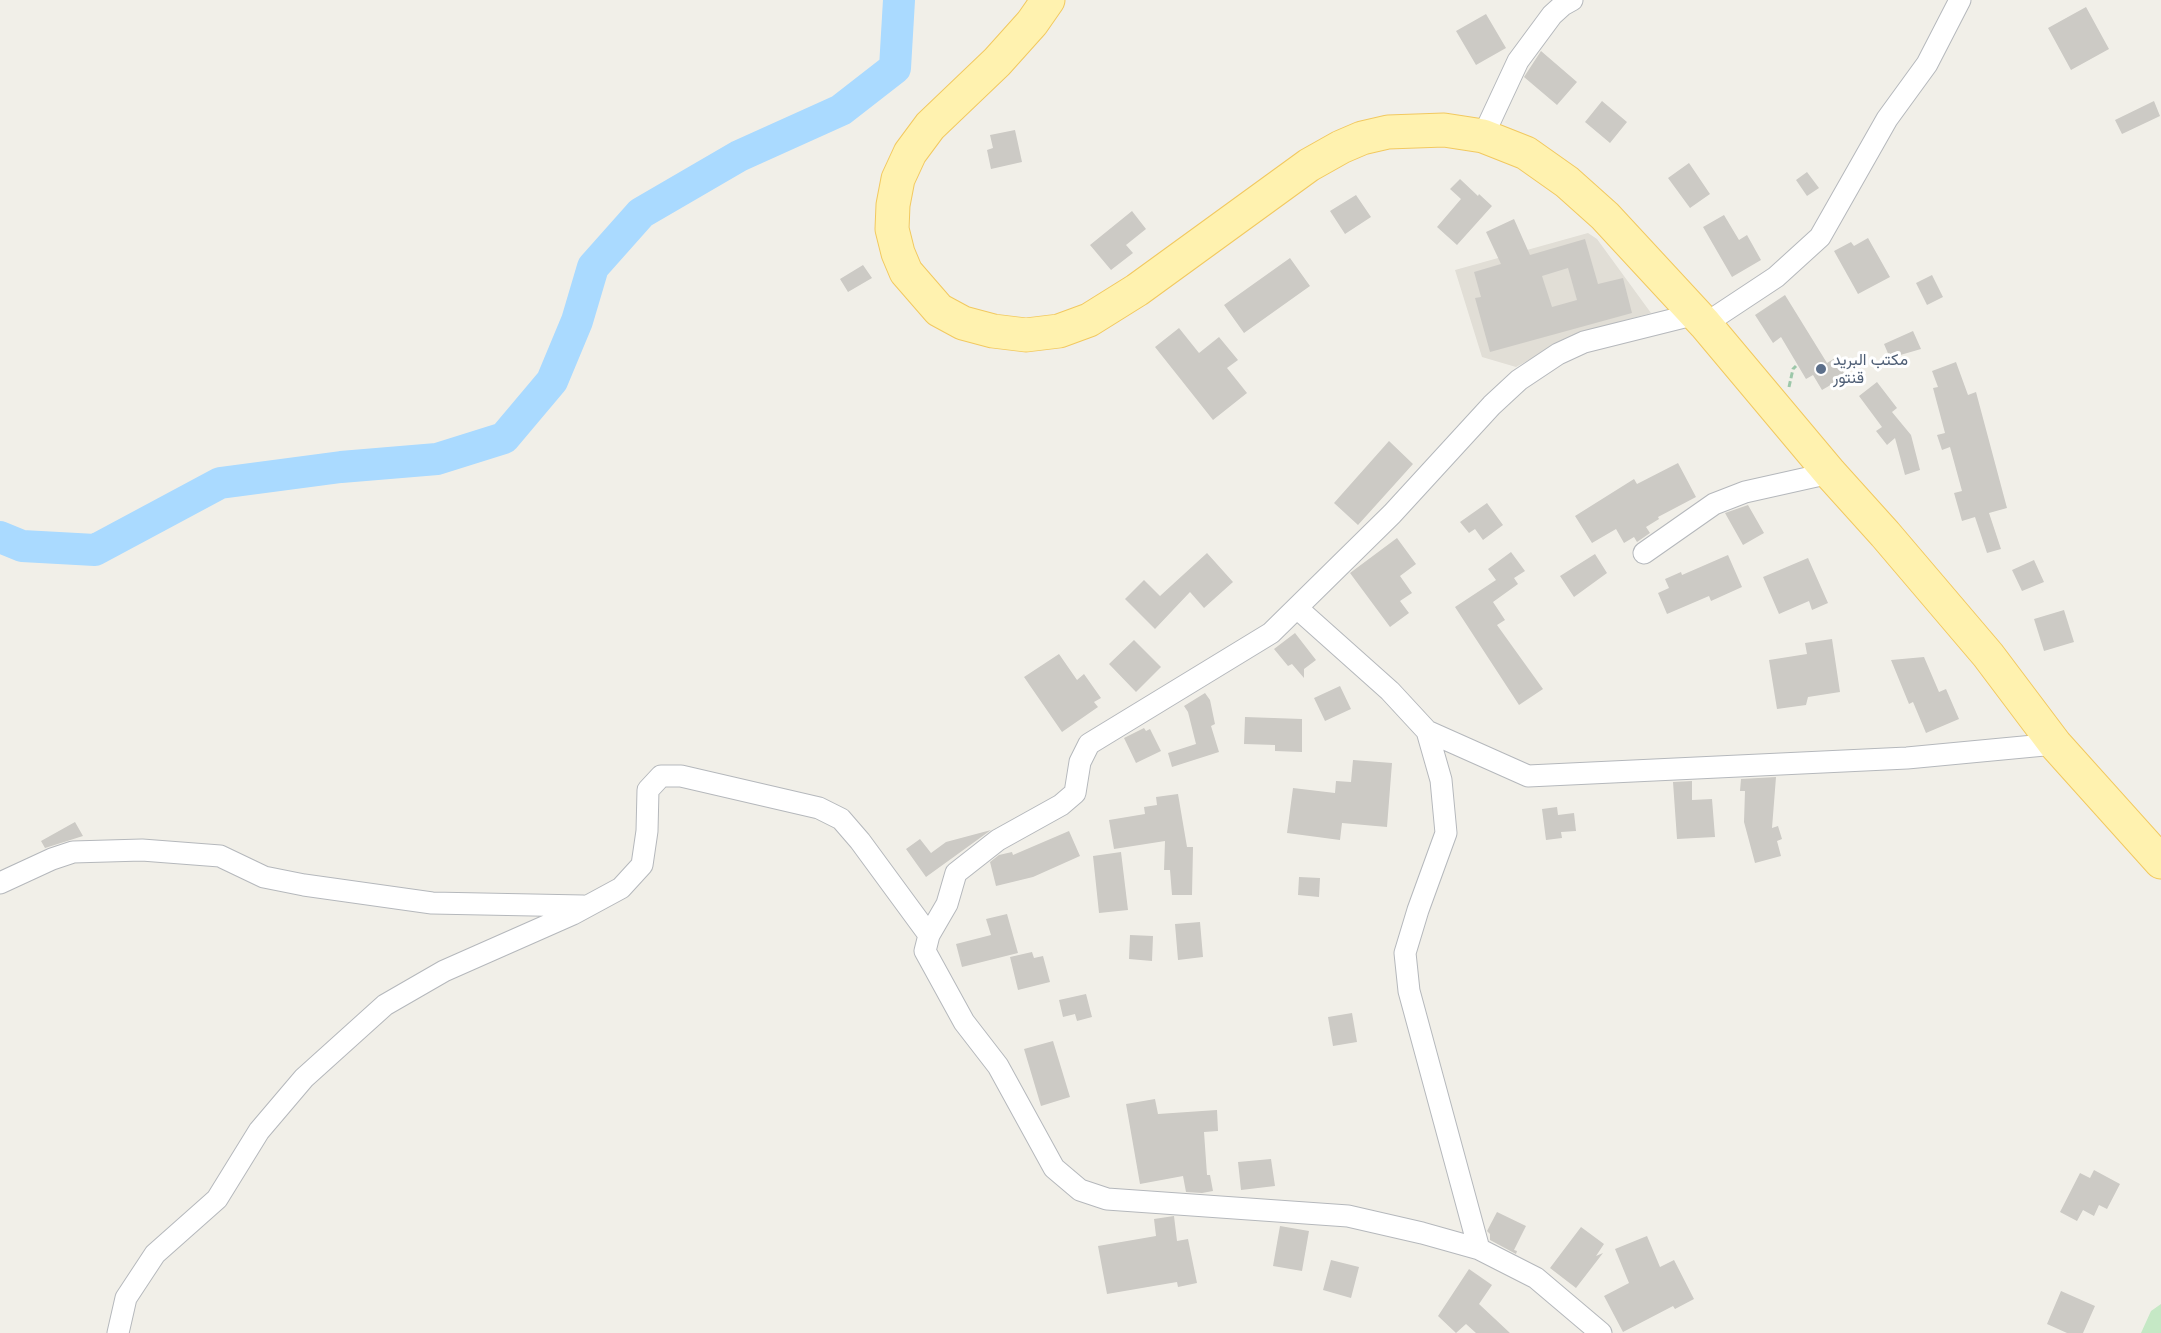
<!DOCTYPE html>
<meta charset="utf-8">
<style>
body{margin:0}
canvas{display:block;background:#f1efe8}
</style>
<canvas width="2161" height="1333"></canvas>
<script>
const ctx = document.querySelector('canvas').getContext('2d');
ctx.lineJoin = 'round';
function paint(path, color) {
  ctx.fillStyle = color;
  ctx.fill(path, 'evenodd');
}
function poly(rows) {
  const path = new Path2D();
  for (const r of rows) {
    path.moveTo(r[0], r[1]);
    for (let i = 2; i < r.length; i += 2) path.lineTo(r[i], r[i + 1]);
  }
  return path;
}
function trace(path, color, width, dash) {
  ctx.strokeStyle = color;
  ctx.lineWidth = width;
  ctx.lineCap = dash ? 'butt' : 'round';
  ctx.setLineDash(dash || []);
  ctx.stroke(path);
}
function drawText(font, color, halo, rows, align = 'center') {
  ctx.font = font + ' "Open Sans",Vazirmatn,sans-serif';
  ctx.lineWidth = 6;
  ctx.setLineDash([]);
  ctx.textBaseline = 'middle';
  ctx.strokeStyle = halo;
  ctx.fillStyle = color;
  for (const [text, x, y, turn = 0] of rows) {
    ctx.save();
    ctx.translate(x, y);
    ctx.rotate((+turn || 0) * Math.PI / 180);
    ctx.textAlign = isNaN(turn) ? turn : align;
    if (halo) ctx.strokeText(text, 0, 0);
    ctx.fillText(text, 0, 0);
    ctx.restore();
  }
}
paint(poly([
 [1588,233,1597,239,1651,313,1578,333,1516,367,1482,357,1455,270]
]), '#e1ded6');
paint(poly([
 [2161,1304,2161,1333,2141,1333,2151,1311]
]), '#c5e8c5');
trace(poly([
 [0,537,22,546,95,550,220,483,341,467,437,459,504,438,552,381,577,321,593,267,641,213,739,156,841,110,895,68,899,0]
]), '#aadaff', 32);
paint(poly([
 [2086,7,2109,49,2071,70,2048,28],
 [1486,14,1506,48,1476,65,1456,31],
 [1541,51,1577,82,1557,105,1524,77],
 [1602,101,1627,122,1610,143,1585,122],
 [2154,101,2160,116,2122,134,2115,120],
 [1015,130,1022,162,991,169,987,150,993,148,990,135],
 [1689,163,1710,194,1690,208,1668,178],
 [1807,172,1819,188,1807,196,1796,180],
 [1460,179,1478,196,1479,194,1492,206,1457,245,1437,227,1461,199,1450,189],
 [1356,195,1371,217,1345,234,1330,211],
 [1132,211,1146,229,1126,245,1133,253,1111,270,1090,245],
 [1724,215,1739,240,1747,235,1761,260,1732,277,1703,227],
 [1514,219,1530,255,1585,239,1598,284,1623,278,1632,313,1490,352,1475,298,1481,297,1474,272,1501,264,1486,232],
 [1568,268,1577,300,1552,307,1542,276],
 [1868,238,1890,277,1858,294,1834,251,1851,242,1854,246],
 [1290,258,1310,286,1244,333,1224,305],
 [863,265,872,278,848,292,840,279],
 [1932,275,1943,297,1927,305,1916,283],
 [1785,295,1827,363,1835,358,1846,376,1822,390,1813,375,1806,379,1781,337,1773,343,1755,315],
 [1179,328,1199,353,1219,337,1238,360,1227,368,1247,393,1213,420,1155,347],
 [1913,331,1921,349,1890,358,1884,344],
 [1956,362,1968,395,1976,392,2007,508,1989,513,2001,549,1987,553,1975,517,1962,521,1954,493,1962,491,1950,447,1942,450,1937,435,1945,433,1933,388,1938,387,1932,371],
 [1877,382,1897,408,1892,412,1911,435,1920,470,1905,475,1895,438,1887,445,1876,431,1882,427,1859,396],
 [1389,441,1413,464,1358,525,1334,503],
 [1678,463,1696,497,1658,517,1659,519,1646,527,1650,533,1637,542,1634,537,1624,543,1616,529,1592,543,1575,516,1634,479,1637,484],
 [1487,503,1503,525,1483,540,1475,529,1469,533,1460,522],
 [1748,505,1764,533,1743,545,1725,513],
 [1397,538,1416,564,1400,576,1412,593,1400,601,1409,613,1390,627,1350,573],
 [1511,552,1525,571,1514,578,1518,584,1493,602,1505,620,1497,625,1543,689,1519,705,1455,607,1496,580,1488,569],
 [1207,553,1233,582,1204,608,1190,592,1155,629,1125,599,1144,580,1160,596],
 [1595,554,1607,573,1574,597,1560,576],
 [1728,555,1742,587,1711,601,1709,596,1667,614,1658,593,1669,588,1665,579,1681,572,1682,575],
 [1808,558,1828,603,1812,610,1809,601,1779,614,1763,577],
 [2034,560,2044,582,2022,591,2012,570],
 [2064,610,2074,642,2044,651,2034,619],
 [1295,633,1316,660,1304,669,1304,678,1292,664,1288,666,1274,649],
 [1832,639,1840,692,1808,697,1806,705,1777,709,1769,660,1807,654,1805,643],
 [1134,640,1161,667,1136,692,1109,664],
 [1059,654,1077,680,1084,674,1101,698,1094,702,1098,707,1062,732,1024,677],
 [1924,657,1939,692,1946,689,1959,719,1926,733,1913,702,1909,704,1891,660],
 [1340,686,1351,709,1325,721,1314,698],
 [1205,693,1210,700,1215,724,1211,726,1219,752,1172,767,1168,753,1196,744,1188,712,1184,706],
 [1245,717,1302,719,1302,752,1275,751,1275,745,1244,744],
 [1144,728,1146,731,1150,729,1161,751,1136,763,1124,738],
 [1353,760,1392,763,1387,827,1342,823,1340,840,1287,833,1293,788,1335,793,1336,781,1351,782],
 [1776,777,1772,828,1778,826,1782,839,1777,841,1781,856,1755,863,1744,822,1745,791,1740,791,1741,779],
 [1692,781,1692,800,1712,799,1715,837,1677,839,1673,782],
 [1178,794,1187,847,1193,847,1192,895,1172,895,1170,870,1164,870,1165,841,1114,849,1109,820,1145,814,1144,807,1157,805,1156,797],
 [1557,807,1558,815,1574,813,1576,831,1561,832,1562,838,1546,840,1542,809],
 [75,822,83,836,45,848,41,841],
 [991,830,926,877,906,849,920,839,931,853,946,842],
 [1069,831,1080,856,1033,877,996,886,990,862,999,855,1012,852,1013,855],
 [1121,852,1128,910,1099,913,1093,856],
 [1299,877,1320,878,1319,897,1298,895],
 [1007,914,1018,953,962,967,956,944,991,935,986,919],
 [1200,922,1203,957,1178,960,1175,924],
 [1130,935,1153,936,1152,961,1129,959],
 [1032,952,1034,958,1043,956,1050,982,1018,990,1010,957],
 [1086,994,1092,1017,1077,1021,1075,1014,1063,1017,1059,1000],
 [1352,1013,1357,1042,1333,1046,1328,1017],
 [1053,1041,1070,1097,1041,1106,1024,1049],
 [1155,1099,1158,1114,1217,1110,1218,1131,1204,1132,1207,1175,1210,1175,1213,1191,1202,1193,1186,1192,1183,1176,1140,1184,1126,1104],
 [1271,1159,1275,1186,1241,1190,1238,1162],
 [2094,1170,2120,1184,2107,1209,2099,1205,2094,1216,2083,1210,2077,1221,2060,1212,2080,1173,2090,1178],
 [1497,1212,1526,1226,1514,1250,1517,1251,1516,1254,1490,1240,1490,1234,1487,1231],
 [1174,1216,1177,1241,1188,1239,1197,1283,1178,1287,1177,1282,1107,1294,1098,1246,1156,1236,1154,1219],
 [1280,1226,1309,1231,1302,1271,1273,1266],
 [1581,1227,1604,1244,1596,1256,1603,1253,1576,1288,1550,1268],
 [1647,1236,1660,1267,1674,1260,1694,1299,1675,1309,1673,1306,1623,1332,1604,1296,1629,1283,1615,1249],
 [1331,1260,1359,1267,1351,1298,1323,1290],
 [1469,1269,1492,1285,1479,1304,1510,1333,1476,1333,1466,1324,1456,1333,1438,1316],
 [2061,1291,2095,1306,2083,1333,2067,1333,2047,1324]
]), '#cccac5');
const street = poly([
 [1483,136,1518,61,1552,15,1563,5,1572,0],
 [1705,324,1776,277,1820,237,1887,119,1927,64,1960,0],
 [1644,553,1714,504,1745,492,1830,473],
 [1297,608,1390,691,1427,731,1441,780,1446,833,1418,910,1405,953,1409,991,1479,1249],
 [1427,731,1528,776,1907,758,2055,744],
 [0,883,52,859,73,852,142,850,220,856,264,877,304,885,432,903,583,906],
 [929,935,947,904,956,873,998,840,1061,805,1075,793,1080,762,1089,744,1271,633,1392,514,1492,405,1519,380,1558,354,1584,342,1696,314],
 [118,1333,126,1298,155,1254,217,1199,259,1131,304,1078,385,1005,444,971,573,914,621,888,642,865,647,831,648,790,661,776,681,776,819,808,841,819,860,841,929,935,925,951,964,1022,998,1066,1054,1168,1080,1190,1107,1199,1348,1216,1422,1233,1479,1249,1536,1278,1601,1333]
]);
const primary = poly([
 [1048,0,1032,23,997,62,930,126,910,153,898,179,893,205,892,229,898,253,906,272,939,310,963,323,993,331,1026,335,1059,331,1089,320,1137,290,1309,165,1341,147,1362,138,1388,132,1444,130,1483,136,1526,153,1567,182,1605,216,1705,324,1830,473,1885,534,1988,655,2055,744,2161,862]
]);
trace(street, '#b5b8bc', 23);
trace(primary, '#f2c960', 35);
trace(poly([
 [1789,387,1793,369,1796,366]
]), '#9cc7a9', 3, [6, 3]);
trace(street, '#fff', 21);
trace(primary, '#fff2af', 33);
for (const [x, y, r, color] of [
 [1821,369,6,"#5c6f8a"]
]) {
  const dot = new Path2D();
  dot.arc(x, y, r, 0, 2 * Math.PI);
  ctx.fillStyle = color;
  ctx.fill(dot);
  trace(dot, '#fff', 2);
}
drawText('16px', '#4e5e75', '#fff', [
 ["مكتب البريد",1833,360],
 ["قنتور",1833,378]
], 'left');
</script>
